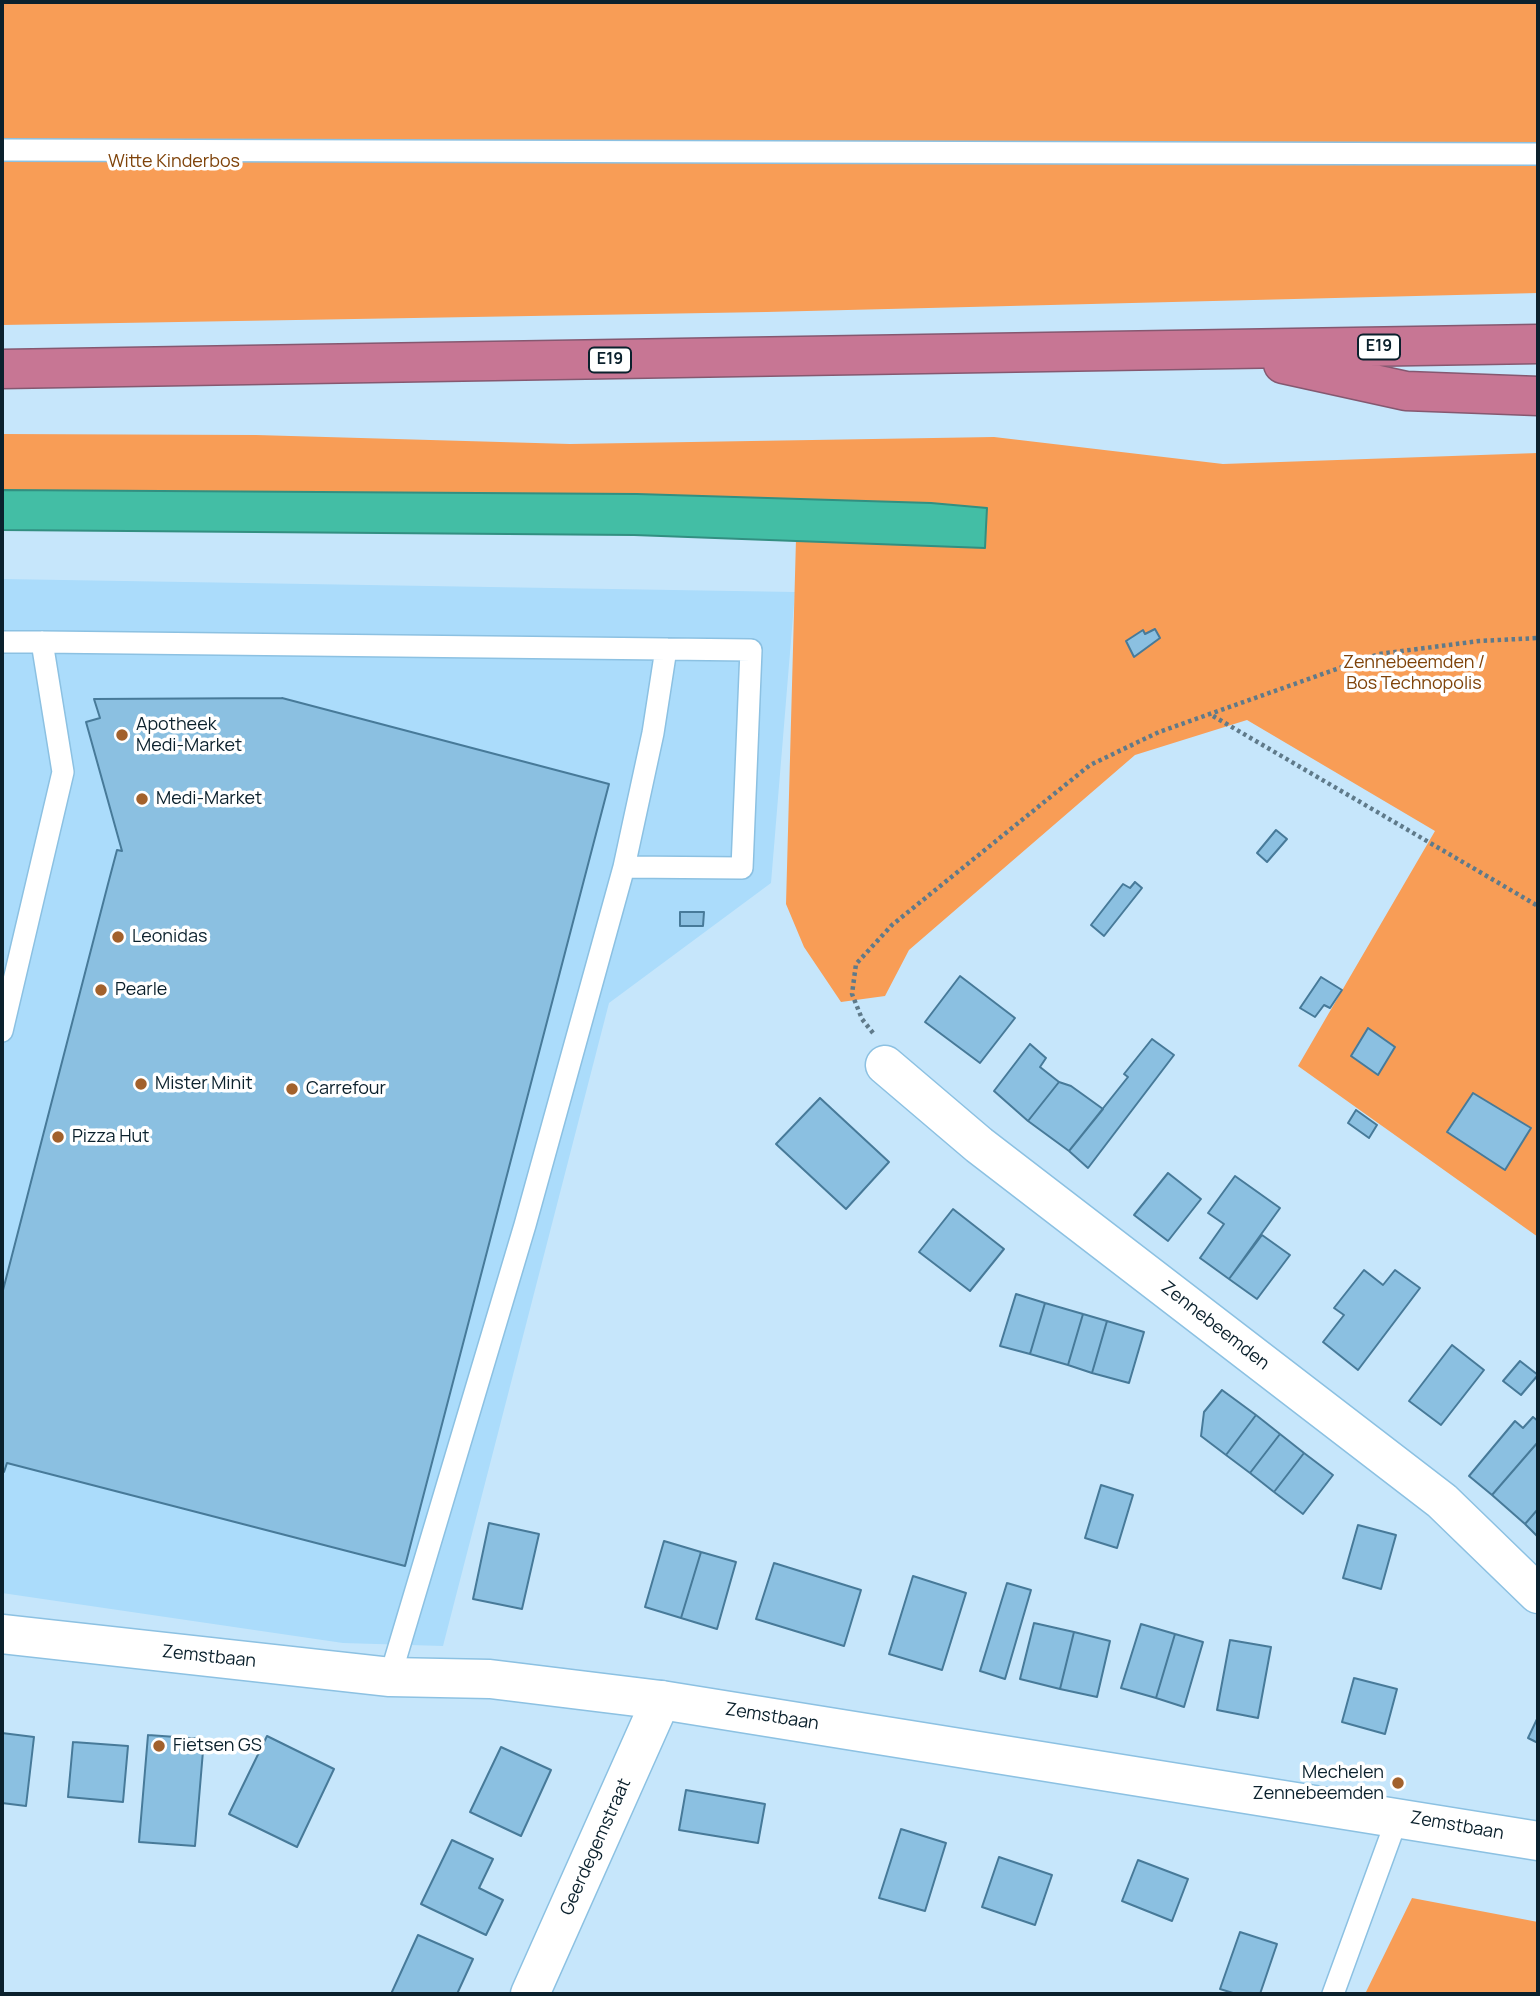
<!DOCTYPE html>
<style>
body{margin:0}
#map{position:relative;width:1540px;height:1996px;overflow:hidden;background:#c6e6fb;font-family:Manrope,sans-serif}
canvas{display:block}
.frame{position:absolute;inset:0;border:4px solid #0b212d;pointer-events:none}
</style>
<div id="map">
<canvas width="1540" height="1996"></canvas>
<div class="frame"></div>
</div>
<script>
const ctx = document.querySelector('canvas').getContext('2d');
ctx.lineJoin = 'round';
function paint(path, color) {
  ctx.fillStyle = color;
  ctx.fill(path, 'evenodd');
}
function poly(rows) {
  const path = new Path2D();
  for (const r of rows) {
    path.moveTo(r[0], r[1]);
    for (let i = 2; i < r.length; i += 2) path.lineTo(r[i], r[i + 1]);
  }
  return path;
}
function trace(path, color, width, dash) {
  ctx.strokeStyle = color;
  ctx.lineWidth = width;
  ctx.lineCap = dash ? 'butt' : 'round';
  ctx.setLineDash(dash || []);
  ctx.stroke(path);
}
function drawText(font, color, halo, rows, align = 'center') {
  ctx.font = font + ' Manrope,sans-serif';
  ctx.lineWidth = 7;
  ctx.setLineDash([]);
  ctx.textBaseline = 'middle';
  ctx.strokeStyle = halo;
  ctx.fillStyle = color;
  for (const [text, x, y, turn = 0] of rows) {
    ctx.save();
    ctx.translate(x, y);
    ctx.rotate((+turn || 0) * Math.PI / 180);
    ctx.textAlign = isNaN(turn) ? turn : align;
    if (halo) ctx.strokeText(text, 0, 0);
    ctx.fillText(text, 0, 0);
    ctx.restore();
  }
}
paint(poly([
 [2,579,795,592,771,883,609,1003,443,1646,343,1643,2,1593]
]), '#abdcfb');
paint(poly([
 [2,2,1538,2,1538,293,766,312,2,325],
 [2,434,256,435,570,444,994,437,1223,464,1538,453,1538,1237,1298,1066,1435,831,1247,720,1135,755,909,950,885,996,841,1002,804,947,786,904,796,539,985,548,553,494,2,490],
 [1412,1898,1538,1922,1538,1994,1365,1994]
]), '#f89d56');
const water = poly([
 [2,490,637,494,931,503,987,508,986,527,985,548,634,535,2,530,2,490]
]);
paint(water, '#43bea5');
trace(water, '#328f81', 2);
const building = poly([
 [1155,629,1160,638,1134,657,1126,641,1143,630,1145,634,1155,629],
 [282,698,609,784,405,1566,7,1463,4,1472,2,1472,2,1294,108,884,117,850,122,851,86,722,100,718,94,699,282,698],
 [1276,830,1287,839,1267,862,1257,853,1276,830],
 [1135,882,1142,888,1104,936,1091,925,1123,884,1130,888,1135,882],
 [680,912,704,912,703,926,680,926,680,912],
 [960,976,1015,1018,980,1063,925,1022,960,976],
 [1321,977,1342,990,1330,1008,1324,1005,1315,1017,1300,1008,1321,977],
 [1368,1028,1395,1047,1378,1075,1351,1056,1368,1028],
 [1152,1039,1174,1055,1088,1168,1069,1151,1128,1077,1124,1074,1152,1039],
 [1030,1044,1046,1058,1040,1067,1059,1082,1028,1121,994,1091,1030,1044],
 [1059,1082,1071,1086,1103,1109,1069,1151,1028,1121,1059,1082],
 [1473,1093,1531,1128,1505,1170,1447,1132,1473,1093],
 [820,1098,889,1162,846,1209,776,1144,820,1098],
 [1356,1110,1377,1125,1369,1138,1348,1123,1356,1110],
 [1168,1173,1201,1199,1168,1241,1134,1215,1168,1173],
 [1235,1176,1280,1208,1229,1279,1200,1258,1224,1224,1208,1213,1235,1176],
 [953,1209,1004,1249,970,1291,919,1252,953,1209],
 [1262,1235,1290,1255,1257,1299,1229,1279,1262,1235],
 [1364,1270,1383,1285,1395,1270,1420,1288,1358,1370,1323,1342,1344,1315,1334,1308,1364,1270],
 [1016,1294,1045,1303,1030,1354,1000,1346,1016,1294],
 [1045,1303,1083,1314,1068,1365,1030,1354,1045,1303],
 [1083,1314,1107,1321,1092,1373,1068,1365,1083,1314],
 [1107,1321,1144,1332,1129,1383,1092,1373,1107,1321],
 [1452,1345,1484,1370,1441,1425,1409,1401,1452,1345],
 [1520,1361,1538,1375,1521,1395,1503,1381,1520,1361],
 [1222,1390,1256,1415,1226,1455,1201,1436,1204,1412,1222,1390],
 [1256,1415,1280,1434,1250,1473,1226,1455,1256,1415],
 [1533,1417,1538,1421,1538,1442,1492,1495,1469,1476,1515,1421,1523,1428,1533,1417],
 [1280,1434,1304,1453,1274,1492,1250,1473,1280,1434],
 [1538,1442,1538,1509,1525,1524,1492,1495,1538,1442],
 [1304,1453,1333,1475,1303,1514,1274,1492,1304,1453],
 [1101,1485,1133,1495,1117,1548,1085,1538,1101,1485],
 [1538,1509,1538,1537,1525,1524,1538,1509],
 [489,1523,539,1534,522,1609,473,1599,489,1523],
 [1358,1525,1396,1535,1381,1589,1343,1578,1358,1525],
 [664,1541,701,1552,681,1618,645,1607,664,1541],
 [701,1552,736,1562,717,1629,681,1618,701,1552],
 [774,1563,861,1590,844,1646,756,1619,774,1563],
 [913,1576,966,1593,942,1670,889,1654,913,1576],
 [1007,1583,1031,1590,1005,1679,980,1671,1007,1583],
 [1034,1623,1074,1632,1060,1689,1020,1679,1034,1623],
 [1141,1624,1175,1634,1156,1698,1121,1688,1141,1624],
 [1074,1632,1110,1641,1097,1697,1060,1689,1074,1632],
 [1175,1634,1203,1642,1184,1707,1156,1698,1175,1634],
 [1230,1640,1271,1647,1258,1718,1217,1710,1230,1640],
 [1354,1678,1397,1689,1385,1734,1342,1722,1354,1678],
 [1538,1717,1538,1743,1528,1738,1538,1717],
 [2,1733,34,1737,26,1806,2,1803,2,1733],
 [148,1735,204,1739,195,1846,139,1842,148,1735],
 [267,1736,334,1769,297,1847,229,1814,267,1736],
 [73,1742,128,1746,123,1802,68,1797,73,1742],
 [501,1747,551,1770,521,1836,470,1812,501,1747],
 [686,1790,765,1804,758,1843,679,1830,686,1790],
 [901,1829,946,1843,925,1911,879,1898,901,1829],
 [452,1840,493,1859,479,1888,503,1900,486,1935,421,1904,452,1840],
 [999,1857,1052,1875,1035,1925,982,1907,999,1857],
 [1138,1860,1188,1879,1172,1921,1122,1901,1138,1860],
 [1240,1932,1277,1944,1260,1994,1236,1994,1220,1989,1240,1932],
 [418,1935,473,1959,457,1994,391,1994,418,1935]
]);
paint(building, '#8bc0e1');
trace(building, '#477a99', 2);
const service = poly([
 [2,150,1538,154],
 [2,642,42,642,666,649,751,650,742,868,624,867,653,733,666,649],
 [2,1031,63,772,42,642],
 [390,1677,525,1225,624,867],
 [1333,1994,1398,1816]
]);
const minor = poly([
 [885,1065,979,1145,1442,1501,1538,1594],
 [530,1994,661,1700]
]);
const tertiary = poly([
 [2,1634,390,1677,490,1679,661,1700,1538,1841]
]);
const motorway = poly([
 [1283,364,1406,391,1538,396],
 [2,369,1538,344]
]);
trace(service, '#8cc1e2', 24);
trace(minor, '#8cc1e2', 41);
trace(tertiary, '#8cc1e2', 41);
trace(motorway, '#855870', 41);
trace(poly([
 [1213,716,1538,906],
 [873,1033,862,1019,852,994,856,964,892,925,1090,765,1159,732,1379,654,1479,641,1538,638]
]), '#5f7a8a', 4.5, [3.5, 3.5]);
trace(service, '#fff', 21);
trace(minor, '#fff', 38);
trace(tertiary, '#fff', 38);
trace(motorway, '#c77694', 38);
for (const [x, y, r, color] of [
 [122,735,7,"#a2612c"],
 [142,799,7,"#a2612c"],
 [118,937,7,"#a2612c"],
 [101,990,7,"#a2612c"],
 [141,1084,7,"#a2612c"],
 [292,1089,7,"#a2612c"],
 [58,1137,7,"#a2612c"],
 [159,1746,7,"#a2612c"],
 [1398,1783,7,"#a2612c"]
]) {
  const dot = new Path2D();
  dot.arc(x, y, r, 0, 2 * Math.PI);
  ctx.fillStyle = color;
  ctx.fill(dot);
  trace(dot, '#fff', 2.5);
}
for (const [x, y, w] of [
 [1379,347,42],
 [610,360,42]
]) {
  const box = new Path2D();
  box.roundRect(x - w / 2, y - 12.5, w, 25, 5);
  ctx.fillStyle = '#fff';
  ctx.fill(box);
  trace(box, '#0b212d', 2);
}
drawText('bold 16px', '#0b212d', null, [
 ["E19",1379,347],
 ["E19",610,360]
]);
drawText('18px', '#7f430a', '#fff', [
 ["Witte Kinderbos",174,162],
 ["Zennebeemden /",1414,663],
 ["Bos Technopolis",1414,684]
]);
drawText('18px', '#0b212d', '#fff', [
 ["Apotheek",136,725],
 ["Medi-Market",136,746],
 ["Medi-Market",156,799],
 ["Leonidas",132,937],
 ["Pearle",115,990],
 ["Mister Minit",155,1084],
 ["Carrefour",306,1089],
 ["Pizza Hut",72,1137],
 ["Fietsen GS",173,1746],
 ["Mechelen",1384,1773,"right"],
 ["Zennebeemden",1384,1794,"right"]
], 'left');
drawText('18px', '#0b212d', '#fff', [
 ["Zennebeemden",1215,1326,38],
 ["Zemstbaan",209,1657,6],
 ["Zemstbaan",772,1717,9],
 ["Zemstbaan",1457,1826,10],
 ["Geerdegemstraat",596,1847,-66]
]);
</script>
